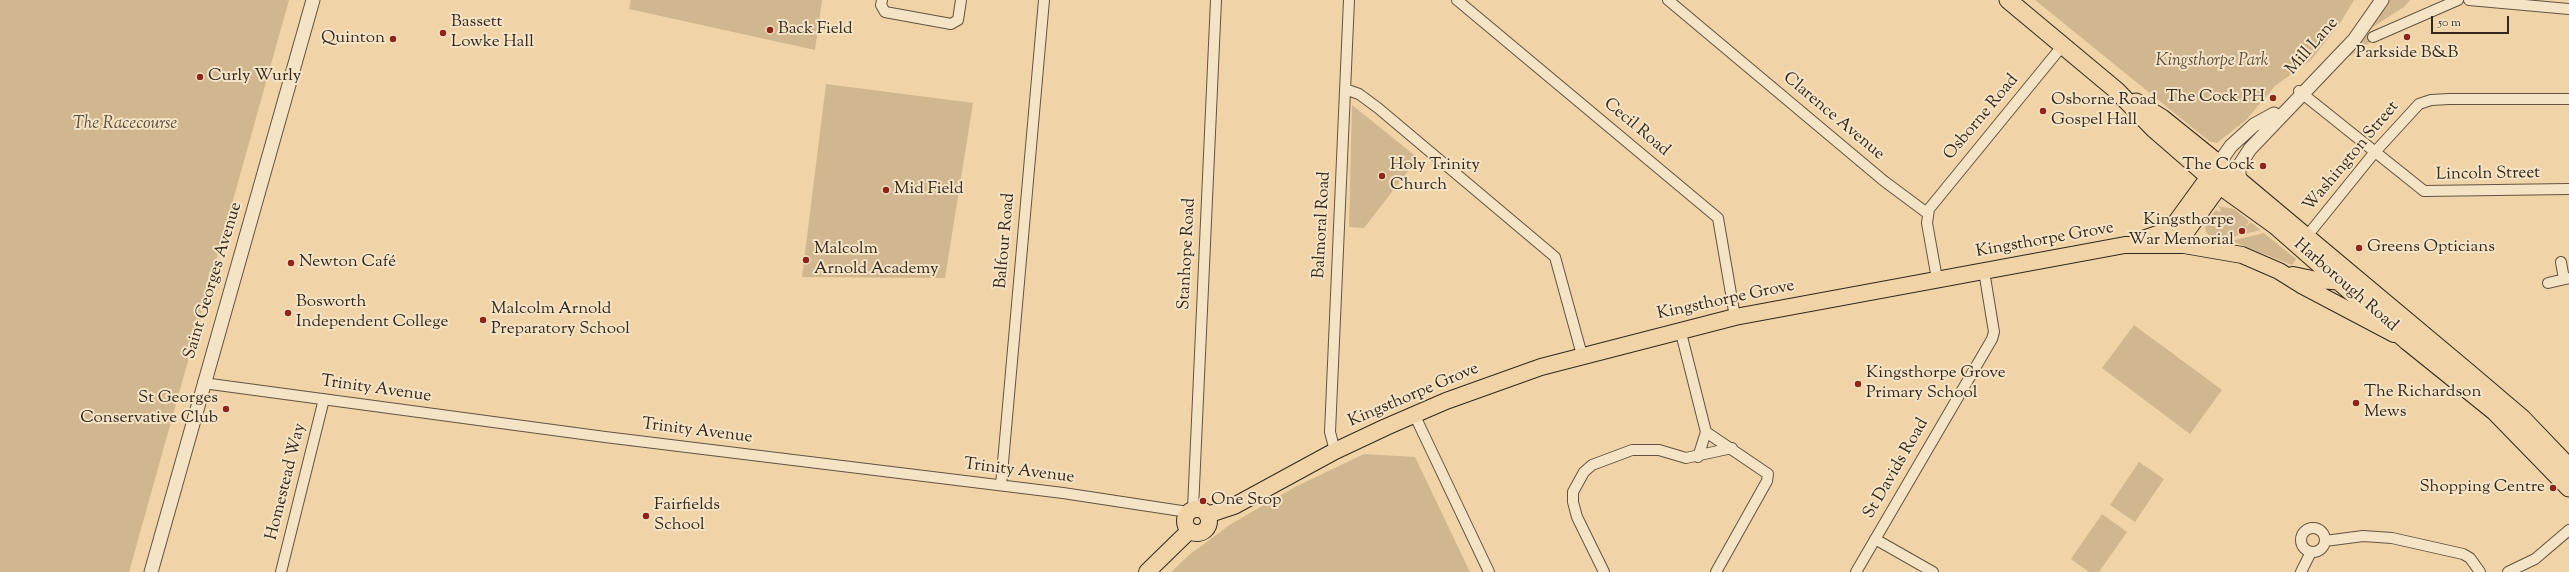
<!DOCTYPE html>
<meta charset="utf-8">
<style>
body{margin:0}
#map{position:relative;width:2569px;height:572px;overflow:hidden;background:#f0d4a7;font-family:"Sorts Mill Goudy",serif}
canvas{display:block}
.scale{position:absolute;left:2431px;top:16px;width:78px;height:18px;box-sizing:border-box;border:2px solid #33281d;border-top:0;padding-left:5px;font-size:12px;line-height:14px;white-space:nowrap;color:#33281d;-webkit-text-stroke:3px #f5e3c6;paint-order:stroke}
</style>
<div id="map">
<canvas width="2569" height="572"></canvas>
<div class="scale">50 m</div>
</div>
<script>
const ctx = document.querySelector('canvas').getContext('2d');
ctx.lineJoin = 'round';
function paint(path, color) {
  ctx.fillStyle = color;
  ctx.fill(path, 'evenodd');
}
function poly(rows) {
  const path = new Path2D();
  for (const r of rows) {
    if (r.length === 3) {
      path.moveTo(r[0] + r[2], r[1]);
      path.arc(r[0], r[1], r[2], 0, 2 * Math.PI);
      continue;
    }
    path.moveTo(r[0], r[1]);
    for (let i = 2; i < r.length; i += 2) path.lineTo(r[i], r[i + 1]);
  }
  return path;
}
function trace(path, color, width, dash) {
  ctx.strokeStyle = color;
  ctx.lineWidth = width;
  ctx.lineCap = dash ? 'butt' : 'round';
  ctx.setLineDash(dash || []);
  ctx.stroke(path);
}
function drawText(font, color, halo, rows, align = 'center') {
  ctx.font = font + ' "Sorts Mill Goudy",serif';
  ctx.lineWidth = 4;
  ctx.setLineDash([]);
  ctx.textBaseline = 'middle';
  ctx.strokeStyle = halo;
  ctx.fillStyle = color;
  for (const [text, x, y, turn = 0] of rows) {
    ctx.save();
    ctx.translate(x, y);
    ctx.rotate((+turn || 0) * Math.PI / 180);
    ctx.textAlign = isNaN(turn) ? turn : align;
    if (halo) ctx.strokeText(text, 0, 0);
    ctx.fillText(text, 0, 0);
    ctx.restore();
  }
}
paint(poly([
 [0,0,289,0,129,572,0,572],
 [631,0,822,0,815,50,629,9],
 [2035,0,2354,0,2340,23,2311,60,2275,86,2246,120,2217,143,2209,141],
 [2387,0,2410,0,2404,7,2365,32,2371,42,2348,57,2345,55],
 [826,84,973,103,945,278,802,277],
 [1352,105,1418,158,1364,228,1349,227],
 [2218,206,2234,209,2249,221,2244,230,2250,222,2261,230,2227,238,2209,235,2206,232,2205,224,2216,210,2219,212,2221,210],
 [2264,233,2296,259,2292,265,2234,242,2235,240],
 [2134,325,2222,390,2190,434,2102,368],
 [1364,454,1415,457,1470,572,1171,572,1189,555,1231,524,1297,486],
 [2139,462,2164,479,2135,522,2110,505],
 [2102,514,2127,532,2099,572,2089,572,2071,559]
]), '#d0b790');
const minor = poly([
 [882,0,881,5,885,12,951,24,958,20,961,0],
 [1457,0,1718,218,1735,317],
 [1668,0,1884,181,1927,213],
 [2469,0,2569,9],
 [2373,37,2458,0],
 [1345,89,1359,94,1378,108,1555,257,1582,355],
 [2299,91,2424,191,2569,189],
 [2307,236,2374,153,2419,104,2431,100,2449,99,2569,99],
 [2561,262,2564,279],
 [1937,279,1927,223,1929,209,2063,45],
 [2548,283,2569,278],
 [1680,329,1706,432,1768,474,1767,481,1716,572],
 [203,383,605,437,1063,493,1188,512],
 [1414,414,1489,572],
 [1335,451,1330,432,1349,0],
 [1698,457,1706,432],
 [1001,485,1044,0],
 [1193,509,1216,0],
 [2313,540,12],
 [1875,539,1933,572],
 [2325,541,2363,536,2392,538,2463,554,2470,558,2480,572],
 [281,572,324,399],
 [1604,572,1577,517,1573,502,1573,492,1584,472,1592,465,1632,450,1659,450,1686,458,1732,448],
 [1856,572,1992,339,1994,332,1984,271],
 [2301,572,2311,552],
 [2508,572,2535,559,2569,530]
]);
const tertiary = poly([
 [2220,172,2219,163,2231,146,2254,125,2274,114],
 [2242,182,2239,175,2239,166,2250,149,2354,40,2382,0],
 [151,572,313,0]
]);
const primary = poly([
 [2140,240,2163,232,2176,222,2216,167],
 [2169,244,2184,235,2228,174],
 [2293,275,2317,280,2347,282],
 [1197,521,12],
 [1207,515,1234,506,1335,451,1386,427,1446,401,1541,367,1735,317,2125,245,2184,245,2242,255,2279,271,2303,286,2394,334],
 [1147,572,1189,531]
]);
const trunk = poly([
 [2008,0,2116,90,2154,129,2215,182,2276,226,2408,342,2495,412,2569,488],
 [2136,102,2162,118,2229,172,2468,372,2522,418,2569,467]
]);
trace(minor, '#625340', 12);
trace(tertiary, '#625340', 15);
trace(primary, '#33281d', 18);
trace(trunk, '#33281d', 19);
trace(minor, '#f5e3c6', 10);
trace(tertiary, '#f5e3c6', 13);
trace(primary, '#f0d4a7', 16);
trace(trunk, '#f0d4a7', 17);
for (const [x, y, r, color] of [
 [770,30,4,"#8f2418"],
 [443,33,4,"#8f2418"],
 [2407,37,4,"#8f2418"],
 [393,39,4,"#8f2418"],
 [200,77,4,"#8f2418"],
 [2273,98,4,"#8f2418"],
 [2043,111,4,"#8f2418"],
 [2263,166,4,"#8f2418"],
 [1382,176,4,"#8f2418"],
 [886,190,4,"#8f2418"],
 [2242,231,4,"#8f2418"],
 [2359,248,4,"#8f2418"],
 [806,260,4,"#8f2418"],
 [291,263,4,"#8f2418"],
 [288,313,4,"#8f2418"],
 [483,320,4,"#8f2418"],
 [1858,384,4,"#8f2418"],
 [2356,403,4,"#8f2418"],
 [226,409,4,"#8f2418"],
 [2553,488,4,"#8f2418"],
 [1203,501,4,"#8f2418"],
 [646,516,4,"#8f2418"]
]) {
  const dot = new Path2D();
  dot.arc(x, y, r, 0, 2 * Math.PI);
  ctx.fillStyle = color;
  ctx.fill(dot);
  trace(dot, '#f5e3c6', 1.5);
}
drawText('17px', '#33281d', '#f5e3c6', [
 ["Bassett",451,23],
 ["Lowke Hall",451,43],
 ["Back Field",778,30],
 ["Quinton",385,39,"right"],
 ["Parkside B&B",2407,54,"center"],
 ["Curly Wurly",208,77],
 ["The Cock PH",2265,98,"right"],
 ["Osborne Road",2051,101],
 ["Gospel Hall",2051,121],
 ["Holy Trinity",1390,166],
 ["Church",1390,186],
 ["The Cock",2255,166,"right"],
 ["Mid Field",894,190],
 ["Kingsthorpe",2234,221,"right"],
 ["War Memorial",2234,241,"right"],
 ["Greens Opticians",2367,248],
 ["Malcolm",814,250],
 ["Arnold Academy",814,270],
 ["Newton Café",299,263],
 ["Bosworth",296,303],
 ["Independent College",296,323],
 ["Malcolm Arnold",491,310],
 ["Preparatory School",491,330],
 ["Kingsthorpe Grove",1866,374],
 ["Primary School",1866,394],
 ["The Richardson",2364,393],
 ["Mews",2364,413],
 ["St Georges",218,399,"right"],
 ["Conservative Club",218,419,"right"],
 ["Shopping Centre",2545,488,"right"],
 ["One Stop",1211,501],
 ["Fairfields",654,506],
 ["School",654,526]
], 'left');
drawText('17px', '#33281d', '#f5e3c6', [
 ["Mill Lane",2313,47,-49],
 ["Clarence Avenue",1833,117,40],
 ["Osborne Road",1982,118,-50],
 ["Cecil Road",1636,128,40],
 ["Washington Street",2352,157,-50],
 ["Lincoln Street",2488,175,-1],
 ["Balmoral Road",1323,225,-87],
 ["Balfour Road",1006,241,-85],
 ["Kingsthorpe Grove",2045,241,-10],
 ["Stanhope Road",1188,254,-87],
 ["Saint Georges Avenue",214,281,-73],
 ["Harborough Road",2345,286,41],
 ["Kingsthorpe Grove",1726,301,-12],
 ["Trinity Avenue",376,390,8],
 ["Kingsthorpe Grove",1414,396,-23],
 ["Trinity Avenue",697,432,7],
 ["St Davids Road",1897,469,-60],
 ["Trinity Avenue",1019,472,7],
 ["Homestead Way",287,482,-76]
]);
drawText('italic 17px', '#5a4c3a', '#f5e3c6', [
 ["Kingsthorpe Park",2212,62],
 ["The Racecourse",125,125]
]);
</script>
